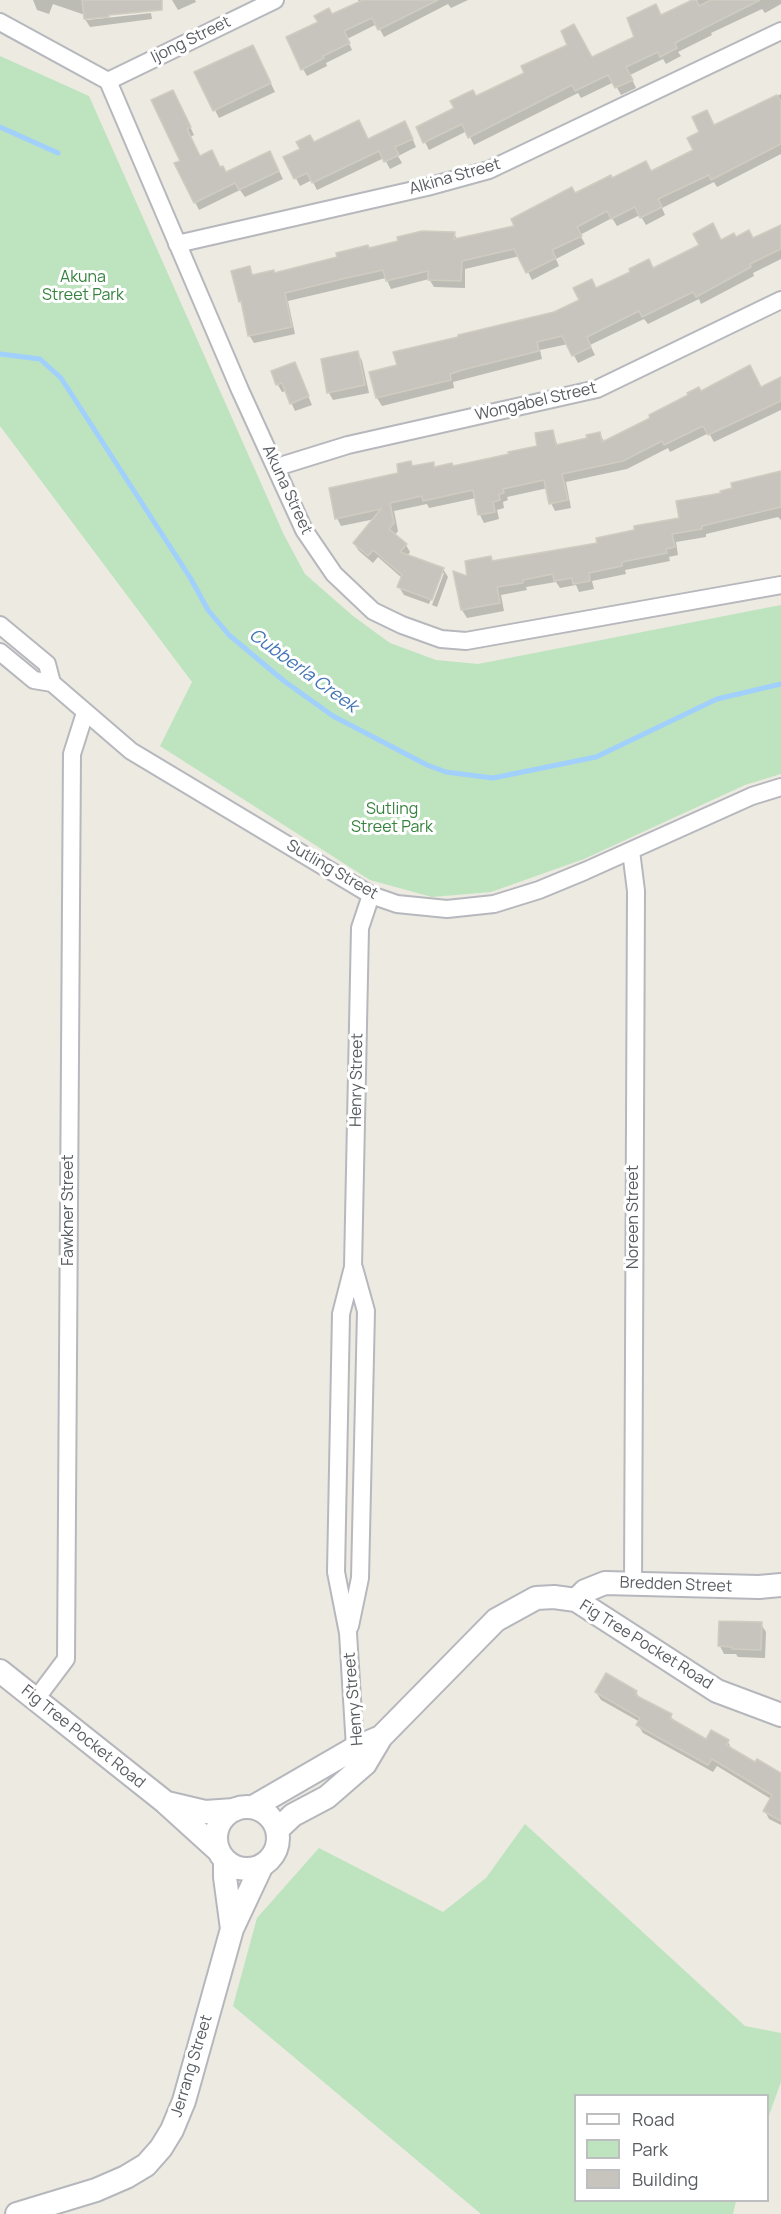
<!DOCTYPE html>
<style>
body{margin:0}
#map{position:relative;width:781px;height:2214px;overflow:hidden;background:#eceae1;font-family:Manrope,sans-serif}
canvas{display:block}
.legend{position:absolute;left:574px;top:2094px;width:195px;height:108px;box-sizing:border-box;background:#fff;border:2px solid #bdbec0;margin:0;padding:8px 10px;list-style:none;font-size:18px;color:#595d61}
.legend li{display:flex;align-items:center;gap:12px;height:30px}
.legend b{width:30px;border:2px solid #bdbec0}
</style>
<div id="map">
<canvas width="781" height="2214"></canvas>
<ul class="legend">
<li><b style="height:8px;background:#fff"></b>Road</li>
<li><b style="height:16px;background:#bee3bf"></b>Park</li>
<li><b style="height:16px;background:#c7c4be"></b>Building</li>
</ul>
</div>
<script>
const ctx = document.querySelector('canvas').getContext('2d');
ctx.lineJoin = 'round';
function paint(path, color) {
  ctx.fillStyle = color;
  ctx.fill(path, 'evenodd');
}
function poly(rows) {
  const path = new Path2D();
  for (const r of rows) {
    if (r.length === 3) {
      path.moveTo(r[0] + r[2], r[1]);
      path.arc(r[0], r[1], r[2], 0, 2 * Math.PI);
      continue;
    }
    path.moveTo(r[0], r[1]);
    for (let i = 2; i < r.length; i += 2) path.lineTo(r[i], r[i + 1]);
  }
  return path;
}
function trace(path, color, width, dash) {
  ctx.strokeStyle = color;
  ctx.lineWidth = width;
  ctx.lineCap = dash ? 'butt' : 'round';
  ctx.setLineDash(dash || []);
  ctx.stroke(path);
}
function drawText(font, color, halo, rows, align = 'center') {
  ctx.font = font + ' Manrope,sans-serif';
  ctx.lineWidth = 6;
  ctx.setLineDash([]);
  ctx.textBaseline = 'middle';
  ctx.strokeStyle = halo;
  ctx.fillStyle = color;
  for (const [text, x, y, turn = 0] of rows) {
    ctx.save();
    ctx.translate(x, y);
    ctx.rotate((+turn || 0) * Math.PI / 180);
    ctx.textAlign = isNaN(turn) ? turn : align;
    if (halo) ctx.strokeText(text, 0, 0);
    ctx.fillText(text, 0, 0);
    ctx.restore();
  }
}
paint(poly([
 [0,56,89,96,284,535,305,574,353,616,390,643,436,660,478,664,781,605,781,774,745,785,584,859,491,892,432,897,370,880,160,746,192,682,0,426],
 [525,1824,745,2026,781,2033,781,2082,768,2118,768,2096,576,2096,576,2200,736,2201,733,2214,481,2214,233,2006,257,1918,319,1848,443,1912,486,1878]
]), '#bee3bf');
paint(poly([
 [33,0,150,0,87,17,87,20,151,13,152,19,90,27,85,19,85,15,53,4,49,14,37,10],
 [172,0,195,0,196,2,178,10],
 [358,0,468,0,451,8,448,4,384,37,377,24,347,39,352,50,326,63,327,66,307,76,303,69,332,16,360,3],
 [698,0,781,0,781,4,765,13,762,9,711,33,712,35,678,52,681,56,666,64,663,59,630,75,636,88,621,95,614,82,581,98,578,93,474,145,467,131,429,150,425,142,476,98,592,59,635,38,661,17],
 [257,55,275,92,219,118,196,73],
 [781,94,781,154,717,187,714,182,662,208,665,215,646,225,640,215,617,226,612,218,580,235,585,244,556,259,559,266,532,280,520,256,465,269,465,288,434,287,429,279,391,289,386,278,288,301,295,334,254,343,249,335,243,306,240,301,249,268,254,276,274,274,370,250,454,234,458,240,516,227,575,195,612,180,651,173,695,151,714,126],
 [177,99,194,135,190,137,200,157,226,174,274,161,283,179,245,197,240,190,199,210,195,202,182,161],
 [409,131,416,147,398,156,402,163,390,169,384,158,317,190,312,180,300,186,285,157,314,144,368,141],
 [781,226,781,259,753,273,754,276,701,304,699,299,648,324,644,319,590,345,595,355,578,363,568,344,540,350,542,359,453,382,454,388,382,406,377,398,371,373,399,366,555,314,581,301,597,290,721,241,736,239,753,240],
 [358,353,362,361,369,393,333,400,329,393],
 [294,363,312,405,295,411,286,391,282,392,278,385,273,372],
 [781,380,781,410,714,442,709,433,670,452,668,448,627,469,566,482,571,508,555,511,551,503,548,488,507,497,508,500,503,502,504,508,497,510,499,519,484,523,480,515,476,498,429,508,427,504,394,511,398,531,395,535,406,545,410,552,407,556,443,569,448,577,437,607,432,605,444,573,441,573,429,604,404,595,399,587,402,578,378,557,373,563,359,551,354,544,375,519,341,526,337,518,400,474,410,463,413,467,433,463,435,468,453,468,539,447,552,431,558,446,589,439,600,434,605,443,701,393,761,389],
 [781,472,781,520,778,517,706,534,706,537,676,542,678,555,669,557,670,561,625,570,626,574,592,581,594,589,579,592,576,585,560,588,556,582,526,587,527,590,501,595,504,611,467,618,462,610,469,578,491,557,494,563,598,544,680,519,723,494,770,473],
 [761,1624,766,1632,765,1658,738,1657,736,1654,724,1654,720,1646],
 [596,1692,636,1692,640,1699,671,1716,674,1722,707,1741,728,1742,732,1750,756,1764,781,1775,781,1825,769,1819,765,1811,771,1799,717,1766,713,1772,643,1733,638,1725,640,1722,601,1700]
]), '#0003');
trace(poly([
 [0,127,58,153],
 [0,354,40,359,61,378,191,579,208,610,229,635,284,681,333,716,427,765,446,772,493,778,596,757,717,699,781,684]
]), '#a1d0fc', 5);
const building = poly([
 [82,0,162,0,162,10,109,15,109,17,84,19,82,0],
 [363,0,438,0,378,30,372,18,344,31,350,43,323,56,324,58,301,70,286,37,318,22,314,16,329,8,332,14,363,0],
 [692,0,696,0,699,6,711,0,760,0,675,43,677,48,660,57,658,52,626,67,633,80,615,88,608,75,575,91,572,85,468,138,462,124,423,143,416,127,454,108,450,101,473,90,476,96,524,73,521,66,567,45,561,31,574,24,592,57,634,37,627,18,656,4,661,15,692,0],
 [253,45,271,83,213,111,194,72,253,45],
 [173,90,191,127,187,129,200,156,212,150,220,167,223,166,226,172,270,151,279,171,239,190,235,183,194,203,174,163,180,161,151,100,173,90],
 [777,95,781,102,781,144,711,180,709,175,658,199,662,207,640,218,635,207,611,219,607,211,577,227,582,236,552,250,556,258,526,273,514,249,462,261,461,281,428,280,428,271,386,281,383,270,342,279,285,293,292,327,248,336,241,301,239,302,231,271,250,266,252,275,274,270,274,273,337,257,336,253,368,245,369,248,398,241,397,237,422,231,455,232,454,239,514,226,511,219,572,187,575,193,611,175,612,178,646,161,651,171,693,150,687,138,699,132,692,117,707,110,714,125,777,95],
 [359,120,368,139,405,121,413,139,395,147,399,155,384,162,379,151,312,183,307,173,294,179,283,157,300,149,296,142,310,135,314,142,359,120],
 [713,223,721,240,734,233,736,237,749,230,753,238,781,225,781,249,750,264,751,267,696,297,693,292,642,317,639,311,587,337,591,347,572,356,562,336,537,342,539,351,466,369,450,374,451,380,376,398,369,372,397,365,393,352,458,337,458,335,554,312,579,300,573,288,592,279,596,288,630,272,629,269,649,259,653,268,699,245,693,234,713,223],
 [358,351,365,385,327,393,321,359,358,351],
 [295,362,309,396,290,404,282,383,276,385,271,371,295,362],
 [750,365,761,387,781,377,781,401,708,435,703,426,664,445,662,441,623,461,562,474,568,500,549,504,544,480,503,489,504,493,499,494,500,500,493,502,495,512,478,515,473,490,423,501,422,496,390,503,394,523,389,529,407,544,400,552,444,568,432,600,397,587,402,575,373,550,368,556,353,543,381,509,335,519,329,488,398,473,397,464,411,461,412,466,434,462,434,467,452,463,453,466,509,454,508,452,537,446,535,433,553,430,556,445,587,438,586,435,600,432,602,442,650,418,649,415,688,395,687,393,699,387,701,391,750,365],
 [781,471,781,507,702,526,702,529,672,534,675,547,666,549,667,553,622,562,622,566,589,573,590,581,573,584,572,578,554,581,553,574,523,580,523,583,497,587,500,603,461,610,453,571,467,576,465,561,491,556,492,561,597,543,596,538,634,530,634,526,679,518,676,501,721,493,720,491,732,488,731,483,781,471],
 [719,1621,762,1622,761,1650,732,1649,732,1647,718,1646,719,1621],
 [606,1673,637,1691,635,1695,672,1714,670,1718,706,1739,711,1730,729,1740,726,1745,755,1762,757,1759,781,1773,781,1821,763,1811,772,1795,712,1759,708,1765,636,1725,640,1718,595,1692,606,1673]
]);
paint(building, '#c7c4be');
trace(building, '#d0ccc0', 1.5);
const street = poly([
 [0,22,108,81,240,390,304,530,334,574,373,611,402,625,441,639,466,641,781,585],
 [108,81,275,0],
 [177,244,427,187,489,170,781,31],
 [277,467,348,445,597,389,781,300],
 [0,625,47,664,52,683],
 [0,652,34,680,52,683,131,751,371,895,397,904,447,909,494,904,539,890,585,871,752,796,781,787],
 [631,851,636,891,633,1584],
 [350,1626,360,1578,366,1311,354,1268],
 [36,1699,66,1659,72,754,85,713],
 [361,1757,355,1748,348,1633,336,1572,341,1314,353,1267,360,928,371,895]
]);
const secondary = poly([
 [576,1600,585,1591,605,1583,759,1587,781,1585],
 [0,1671,165,1802,219,1851],
 [167,1803,205,1812,234,1810],
 [253,1807,355,1748,381,1737],
 [247,1838,31],
 [277,1830,293,1815,327,1797,365,1764,381,1737,496,1620,536,1598,554,1597,576,1600,717,1691,781,1715],
 [225,1860,225,1877,232,1929],
 [17,2214,96,2190,126,2177,146,2165,161,2148,172,2130,184,2101,232,1929,262,1865]
]);
trace(street, '#b6b8bd', 20);
trace(secondary, '#b5b7bd', 26);
trace(street, '#fff', 16);
trace(secondary, '#fff', 22);
drawText('16px', '#595d61', '#fff', [
 ["Ijong Street",191,40,-26],
 ["Alkina Street",455,177,-16],
 ["Wongabel Street",536,402,-13],
 ["Akuna Street",287,490,65],
 ["Sutling Street",332,870,30],
 ["Henry Street",357,1080,-89],
 ["Fawkner Street",69,1210,-90],
 ["Noreen Street",634,1217,-90],
 ["Bredden Street",676,1585,2],
 ["Fig Tree Pocket Road",646,1645,32],
 ["Henry Street",354,1699,-95],
 ["Fig Tree Pocket Road",83,1737,39],
 ["Jerrang Street",192,2066,-73]
]);
drawText('16px', '#37833e', '#fff', [
 ["Akuna",83,278],
 ["Street Park",83,296],
 ["Sutling",392,810],
 ["Street Park",392,828]
]);
drawText('italic 18px', '#4275b5', '#fff', [
 ["Cubberla Creek",303,671,36]
]);
</script>
